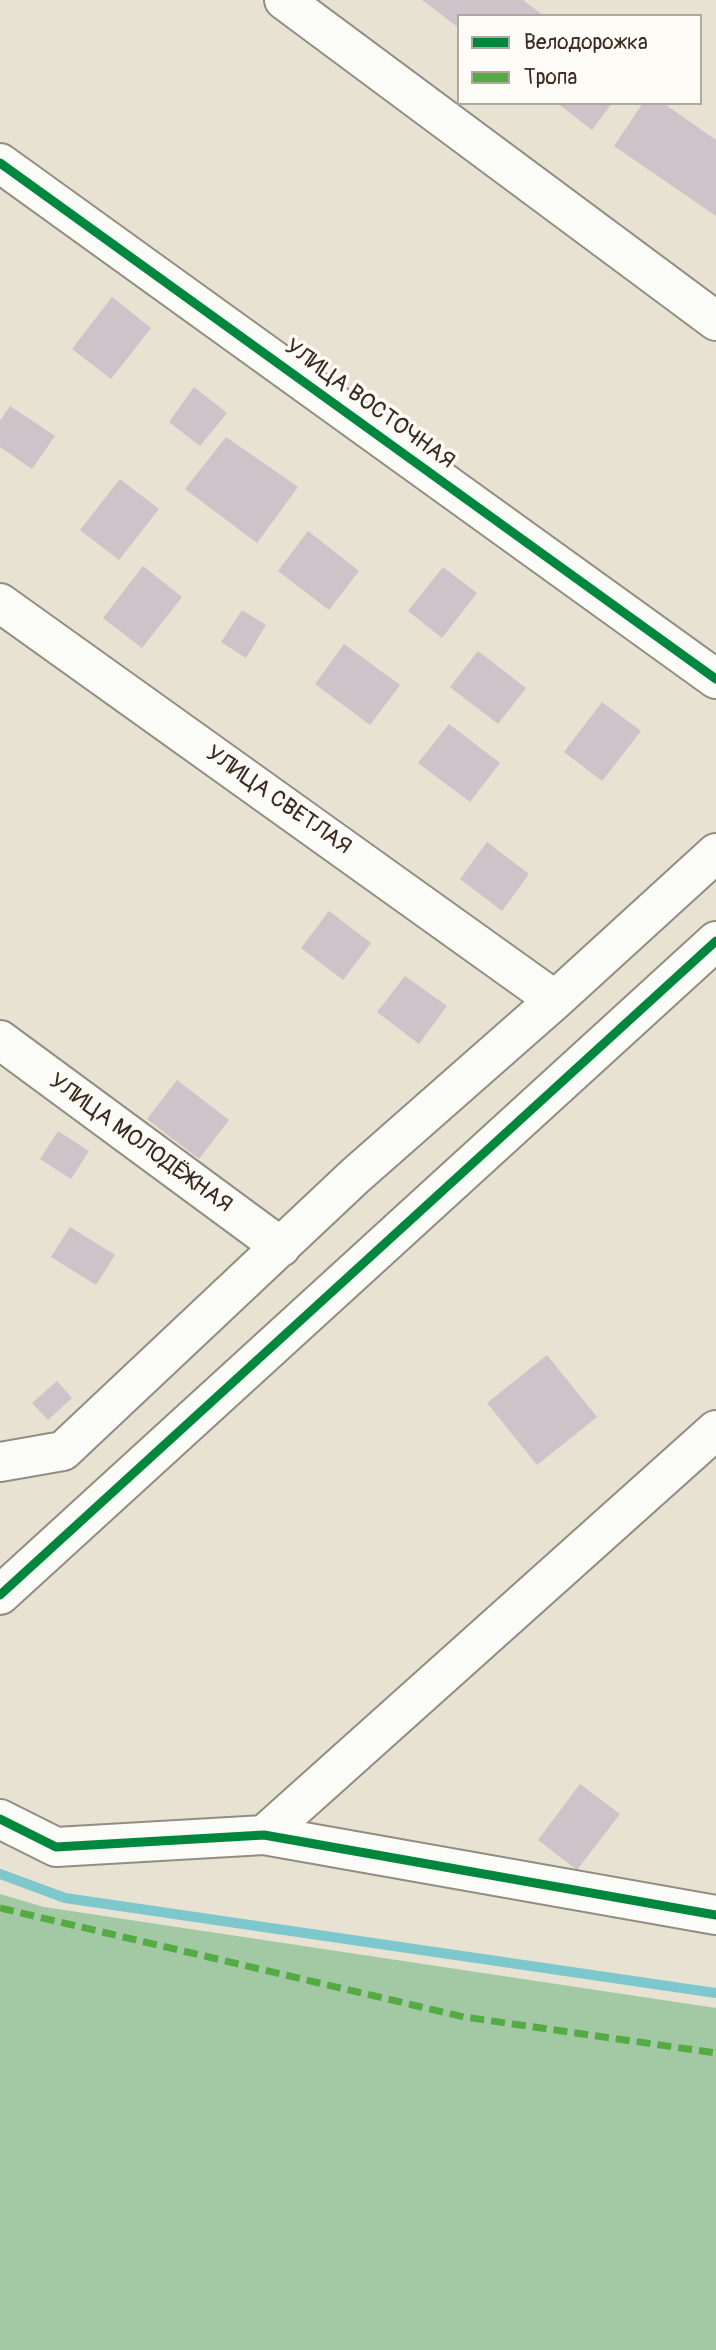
<!DOCTYPE html>
<meta charset="utf-8">
<style>
body{margin:0}
#map{position:relative;width:716px;height:2350px;overflow:hidden;background:#e7e2d2;font-family:Pangolin,sans-serif}
canvas{display:block}
.legend{position:absolute;left:457px;top:14px;width:245px;height:91px;box-sizing:border-box;background:#fdfcf7;border:2px solid #afa8a0;margin:0;padding:9px 12px;list-style:none;font-size:21px;color:#3b2a1e}
.legend li{display:flex;align-items:center;gap:14px;height:35px}
.legend b{width:35px;border:2px solid #afa8a0}
</style>
<div id="map">
<canvas width="716" height="2350"></canvas>
<ul class="legend">
<li><b style="height:9px;background:#00873e"></b>Велодорожка</li>
<li><b style="height:9px;background:#55ab43"></b>Тропа</li>
</ul>
</div>
<script>
const ctx = document.querySelector('canvas').getContext('2d');
ctx.lineJoin = 'round';
function paint(path, color) {
  ctx.fillStyle = color;
  ctx.fill(path, 'evenodd');
}
function poly(rows) {
  const path = new Path2D();
  for (const r of rows) {
    path.moveTo(r[0], r[1]);
    for (let i = 2; i < r.length; i += 2) path.lineTo(r[i], r[i + 1]);
  }
  return path;
}
function trace(path, color, width, dash) {
  ctx.strokeStyle = color;
  ctx.lineWidth = width;
  ctx.lineCap = dash ? 'butt' : 'round';
  ctx.setLineDash(dash || []);
  ctx.stroke(path);
}
function drawText(font, color, halo, rows, align = 'center') {
  ctx.font = font + ' Pangolin,sans-serif';
  ctx.lineWidth = 7;
  ctx.setLineDash([]);
  ctx.textBaseline = 'middle';
  ctx.strokeStyle = halo;
  ctx.fillStyle = color;
  for (const [text, x, y, turn = 0] of rows) {
    ctx.save();
    ctx.translate(x, y);
    ctx.rotate((+turn || 0) * Math.PI / 180);
    ctx.textAlign = isNaN(turn) ? turn : align;
    if (halo) ctx.strokeText(text, 0, 0);
    ctx.fillText(text, 0, 0);
    ctx.restore();
  }
}
paint(poly([
 [0,1894,44,1907,716,2008,716,2350,0,2350]
]), '#a2c9a3');
trace(poly([
 [0,1874,65,1898,716,1993]
]), '#7dc8cc', 10);
paint(poly([
 [422,0,523,0,544,16,459,16,459,28],
 [557,103,612,103,592,130],
 [643,103,663,103,716,140,716,216,614,146],
 [112,297,151,328,111,379,72,349],
 [194,387,227,413,200,446,169,422],
 [10,406,55,436,32,469,0,447,0,421],
 [226,437,298,487,257,543,185,489],
 [120,479,159,509,119,560,80,530],
 [308,531,359,571,329,610,278,571],
 [143,566,182,597,142,648,103,618],
 [443,567,477,593,442,638,408,611],
 [242,610,266,625,246,658,221,642],
 [344,644,400,685,370,725,315,684],
 [478,651,526,688,498,724,450,687],
 [602,702,641,731,602,781,564,752],
 [449,724,500,763,470,802,418,763],
 [487,842,529,874,502,911,460,879],
 [329,911,371,943,343,980,301,948],
 [405,976,447,1006,419,1044,377,1012],
 [177,1080,229,1120,199,1159,147,1119],
 [58,1131,89,1151,71,1179,40,1159],
 [70,1227,115,1255,96,1285,51,1257],
 [547,1355,597,1417,537,1465,487,1403],
 [57,1381,72,1398,48,1420,32,1403],
 [580,1784,620,1814,577,1870,538,1840]
]), '#cdc3c8');
const street = poly([
 [284,0,716,321],
 [0,163,716,679],
 [0,603,555,1000],
 [0,1040,281,1247],
 [0,1462,63,1451,355,1176,555,1000,716,853],
 [0,1595,716,941],
 [0,1819,56,1847,264,1835,716,1915],
 [264,1835,716,1430]
]);
trace(street, '#928d83', 42);
trace(street, '#fbfbf8', 38);
trace(poly([
 [0,1908,464,2017,716,2053]
]), '#55ab43', 7, [14, 7]);
trace(poly([
 [0,163,716,679],
 [0,1595,716,941],
 [0,1819,56,1847,264,1835,716,1915]
]), '#00873e', 9);
drawText('23px', '#3b2a1e', '#fdfcf7', [
 ["УЛИЦА ВОСТОЧНАЯ",369,405,36],
 ["УЛИЦА СВЕТЛАЯ",278,801,35],
 ["УЛИЦА МОЛОДЁЖНАЯ",140,1144,36]
]);
</script>
